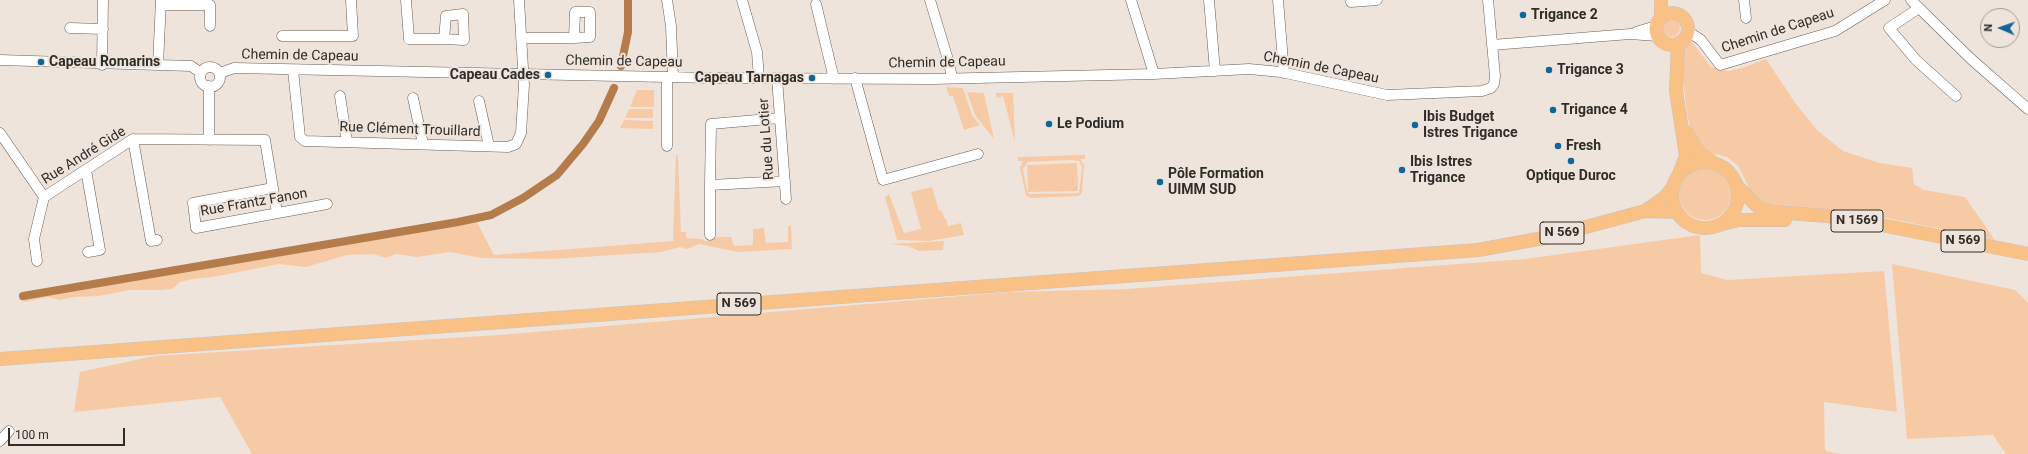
<!DOCTYPE html>
<meta charset="utf-8">
<style>
body{margin:0}
#map{position:relative;width:2028px;height:454px;overflow:hidden;background:#efe4dc;font-family:Roboto,sans-serif}
canvas{display:block}
.north{position:absolute;left:1980px;top:8px;width:40px;height:40px;box-sizing:border-box;background:#efe4dc;border:1px solid #a39a94;border-radius:50%;rotate:272deg;font-size:11px;font-weight:700;line-height:16px;text-align:center;color:#302c28}
.north::after{content:'';display:block;margin:auto;width:14px;height:18px;background:#106697;clip-path:polygon(50% 0,100% 100%,50% 72%,0 100%)}
.scale{position:absolute;left:8px;top:428px;width:117px;height:18px;box-sizing:border-box;border:2px solid #302c28;border-top:0;padding-left:5px;font-size:12px;line-height:14px;white-space:nowrap;color:#302c28;-webkit-text-stroke:3px #efe4dc;paint-order:stroke}
</style>
<div id="map">
<canvas width="2028" height="454"></canvas>
<div class="north">N</div>
<div class="scale">100 m</div>
</div>
<script>
const ctx = document.querySelector('canvas').getContext('2d');
ctx.lineJoin = 'round';
function paint(path, color) {
  ctx.fillStyle = color;
  ctx.fill(path, 'evenodd');
}
function poly(rows) {
  const path = new Path2D();
  for (const r of rows) {
    if (r.length === 3) {
      path.moveTo(r[0] + r[2], r[1]);
      path.arc(r[0], r[1], r[2], 0, 2 * Math.PI);
      continue;
    }
    path.moveTo(r[0], r[1]);
    for (let i = 2; i < r.length; i += 2) path.lineTo(r[i], r[i + 1]);
  }
  return path;
}
function trace(path, color, width, dash) {
  ctx.strokeStyle = color;
  ctx.lineWidth = width;
  ctx.lineCap = dash ? 'butt' : 'round';
  ctx.setLineDash(dash || []);
  ctx.stroke(path);
}
function drawText(font, color, halo, rows, align = 'center') {
  ctx.font = font + ' Roboto,sans-serif';
  ctx.lineWidth = 4;
  ctx.setLineDash([]);
  ctx.textBaseline = 'middle';
  ctx.strokeStyle = halo;
  ctx.fillStyle = color;
  for (const [text, x, y, turn = 0] of rows) {
    ctx.save();
    ctx.translate(x, y);
    ctx.rotate((+turn || 0) * Math.PI / 180);
    ctx.textAlign = isNaN(turn) ? turn : align;
    if (halo) ctx.strokeText(text, 0, 0);
    ctx.fillText(text, 0, 0);
    ctx.restore();
  }
}
paint(poly([
 [1671,28,9],
 [1688,42,1693,43,1711,67,1720,70,1730,71,1742,68,1766,59,1796,104,1818,131,1843,151,1880,163,1912,168,1914,184,1924,190,1965,197,1995,240,1876,216,1836,210,1792,209,1765,203,1752,194,1738,166,1727,157,1710,153,1701,146,1692,133,1687,114,1682,69,1682,46],
 [946,87,963,88,972,115,980,125,964,130,953,96,949,96],
 [637,90,654,90,654,107,630,107],
 [967,92,984,93,994,139,975,115],
 [996,93,1013,93,1015,142,1003,96,997,98],
 [629,109,653,109,653,118,625,118],
 [624,120,653,121,653,129,620,128],
 [676,155,678,155,681,232,686,232,686,238,703,239,704,241,712,241,715,237,731,237,734,246,753,245,753,229,764,228,766,243,788,242,788,226,791,226,792,249,738,252,699,244,687,249,680,247,662,252,552,259,482,258,450,252,417,257,396,254,386,258,373,254,347,255,306,267,279,264,213,277,193,279,180,282,172,289,162,290,129,290,99,296,75,297,59,300,48,297,24,302,19,299,64,293,477,222,494,255,673,241],
 [1085,155,1085,159,1080,159,1084,165,1082,193,1079,196,1031,198,1026,196,1020,168,1023,161,1018,161,1018,157],
 [1071,160,1079,161,1082,167,1079,193,1029,194,1028,192,1078,191,1077,163,1027,165,1028,192,1027,190,1023,169,1028,162],
 [1705,194,26],
 [932,187,939,211,941,210,945,219,946,218,948,226,961,223,964,235,929,241,897,240,885,197,889,194,904,233,921,229,911,192],
 [1700,235,1701,273,1727,280,1884,271,1897,412,1824,402,1825,451,1839,454,252,454,220,397,74,412,80,372,154,356,499,335,1009,292,1127,289,1525,259],
 [944,241,943,250,919,251,908,246,890,244],
 [1892,264,2015,290,2028,303,2028,454,2006,454,1993,435,1907,439]
]), '#f7caa6');
trace(poly([
 [621,66,628,32,628,0],
 [23,296,458,222,491,215,523,198,557,175,583,144,599,121,614,88]
]), '#b47c4a', 8);
const minor = poly([
 [406,0,409,39,444,39,464,40,463,14,446,16,444,39],
 [667,0,671,26,673,77],
 [742,0,757,52,759,78],
 [930,0,949,63,952,78],
 [1131,0,1154,74],
 [1209,0,1215,71],
 [1278,0,1284,73],
 [1744,0,1746,18],
 [1911,0,1971,59,2028,109],
 [1351,2,1377,0],
 [816,4,834,79],
 [161,5,210,5,210,26],
 [1919,8,1889,28,1916,60,1956,96],
 [70,28,103,29],
 [1687,31,1701,40,1720,65,1835,31,1885,0],
 [1636,32,1656,26],
 [282,36,353,36,351,0],
 [522,38,574,38,590,37,590,12,575,12,574,38],
 [1492,45,1630,34,1657,36],
 [0,60,191,66,201,73],
 [102,65,103,0],
 [158,65,161,0],
 [210,77,10],
 [293,70,300,137,305,141,508,147,516,144,521,133,524,85,519,0],
 [220,73,234,68,714,78,932,79,1154,74,1249,69,1281,72,1387,95,1482,91,1491,88,1494,84,1495,76,1488,0],
 [777,78,786,199],
 [855,78,883,180,978,154],
 [340,96,347,142],
 [413,98,423,144],
 [479,101,489,146],
 [780,118,711,124,710,185,785,181],
 [0,133,44,197,133,139,265,140,277,213],
 [133,139,151,241,157,240],
 [209,140,209,86],
 [667,146,667,77],
 [86,170,100,250,88,252],
 [273,188,193,203,196,228,327,204],
 [710,235,710,185],
 [37,261,34,239,44,197],
 [0,441,9,431]
]);
const major = poly([
 [1672,29,16],
 [1661,16,1661,0],
 [1678,43,1676,91,1686,156,1679,174],
 [1686,132,1699,153,1714,163],
 [1705,195,33],
 [1738,187,1759,208,1772,212,1828,216,1861,221,2028,254],
 [1645,211,1665,197,1672,188],
 [1722,224,1739,220,1785,220],
 [0,359,1478,250,1549,237,1645,211,1676,212]
]);
trace(minor, '#665d55', 11);
trace(major, '#c5c4c3', 14);
trace(minor, '#fff', 10);
trace(major, '#fac187', 13);
for (const [x, y, r, color] of [
 [1523,15,4,"#106697"],
 [41,62,4,"#106697"],
 [1549,70,4,"#106697"],
 [548,75,4,"#106697"],
 [812,78,4,"#106697"],
 [1553,110,4,"#106697"],
 [1049,124,4,"#106697"],
 [1415,125,4,"#106697"],
 [1558,146,4,"#106697"],
 [1571,161,4,"#106697"],
 [1402,170,4,"#106697"],
 [1160,182,4,"#106697"]
]) {
  const dot = new Path2D();
  dot.arc(x, y, r, 0, 2 * Math.PI);
  ctx.fillStyle = color;
  ctx.fill(dot);
  trace(dot, '#efe4dc', 1.5);
}
for (const [x, y, w] of [
 [1857,221,52],
 [1562,233,44],
 [1963,241,44],
 [739,304,44]
]) {
  const box = new Path2D();
  box.roundRect(x - w / 2, y - 11, w, 22, 3);
  ctx.fillStyle = '#efe4dc';
  ctx.fill(box);
  trace(box, '#302c28', 1);
}
drawText('bold 13px', '#302c28', null, [
 ["N 1569",1857,221],
 ["N 569",1562,233],
 ["N 569",1963,241],
 ["N 569",739,304]
]);
drawText('bold 14px', '#302c28', '#efe4dc', [
 ["Trigance 2",1531,15],
 ["Capeau Romarins",49,62],
 ["Trigance 3",1557,70],
 ["Capeau Cades",540,75,"right"],
 ["Capeau Tarnagas",804,78,"right"],
 ["Trigance 4",1561,110],
 ["Ibis Budget",1423,117],
 ["Istres Trigance",1423,133],
 ["Le Podium",1057,124],
 ["Fresh",1566,146],
 ["Ibis Istres",1410,162],
 ["Trigance",1410,178],
 ["Pôle Formation",1168,174],
 ["UIMM SUD",1168,190],
 ["Optique Duroc",1571,176,"center"]
], 'left');
drawText('14px', '#302c28', '#efe4dc', [
 ["Chemin de Capeau",1778,31,-18],
 ["Chemin de Capeau",300,56,1],
 ["Chemin de Capeau",624,62,1],
 ["Chemin de Capeau",947,63,-1],
 ["Chemin de Capeau",1321,68,11],
 ["Rue Clément Trouillard",410,130,2],
 ["Rue du Lotier",767,139,-94],
 ["Rue André Gide",84,156,-32],
 ["Rue Frantz Fanon",254,203,-10]
]);
</script>
